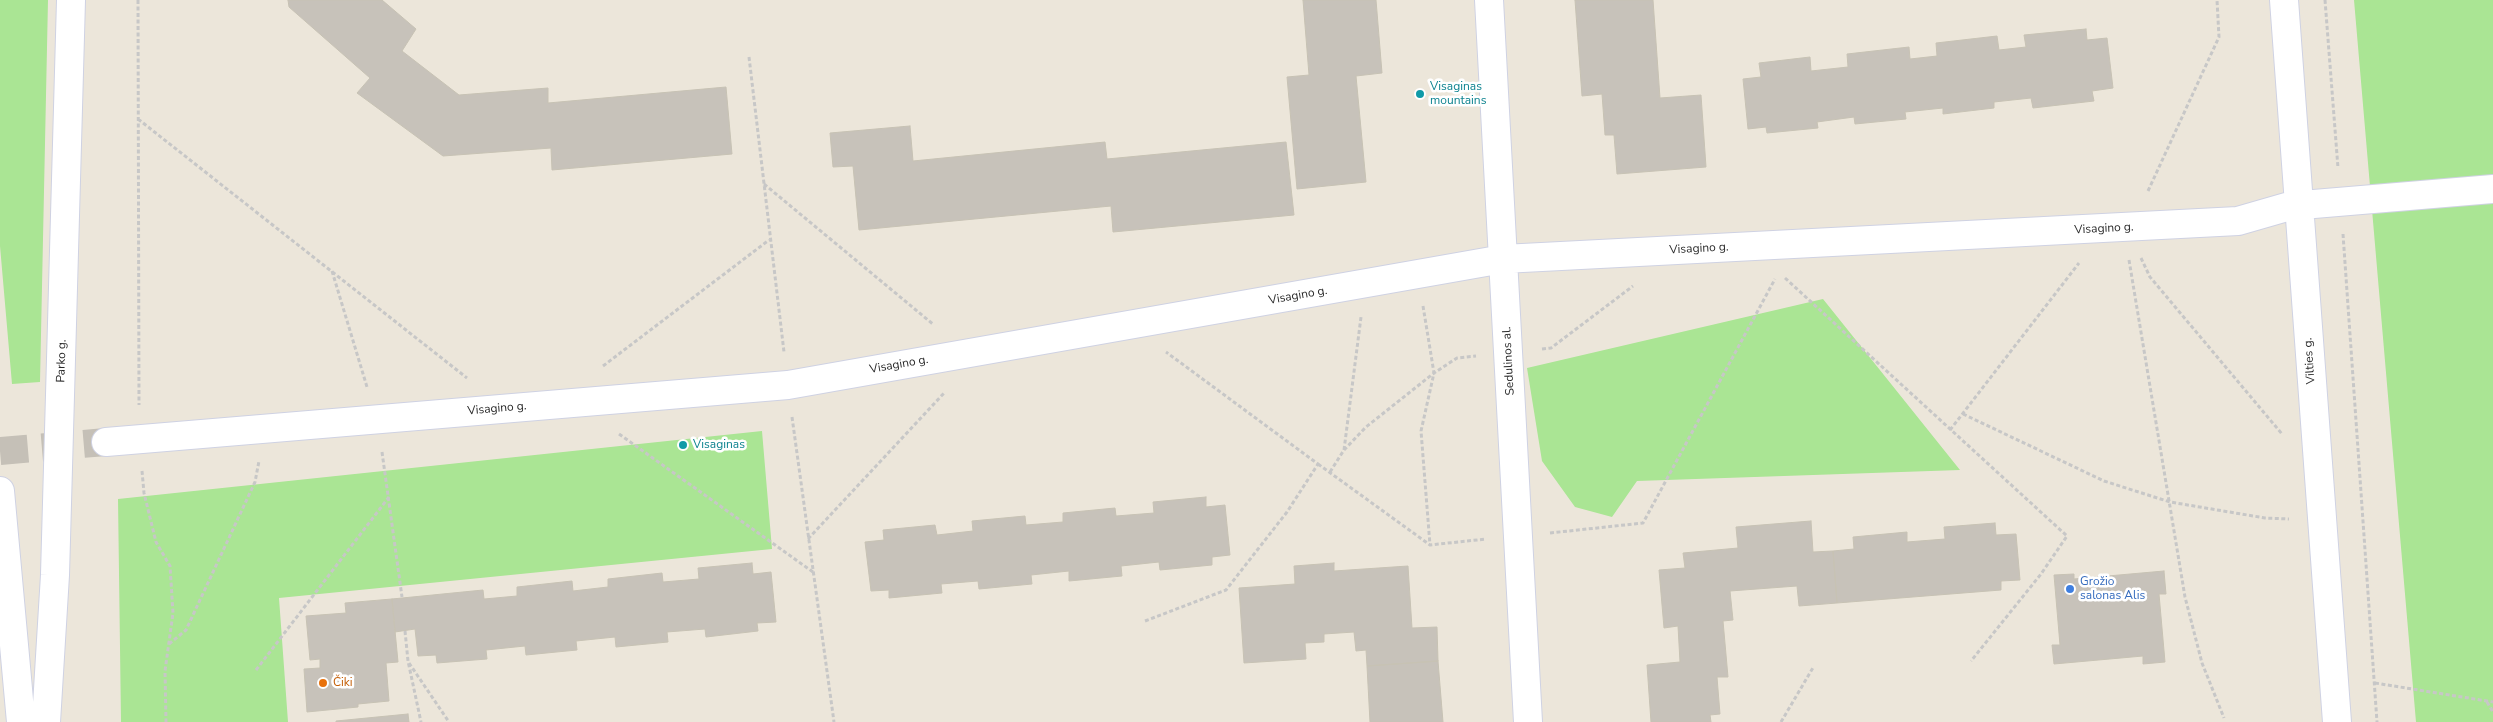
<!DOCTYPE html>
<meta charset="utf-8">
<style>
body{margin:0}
canvas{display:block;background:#ece6da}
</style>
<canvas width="2493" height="722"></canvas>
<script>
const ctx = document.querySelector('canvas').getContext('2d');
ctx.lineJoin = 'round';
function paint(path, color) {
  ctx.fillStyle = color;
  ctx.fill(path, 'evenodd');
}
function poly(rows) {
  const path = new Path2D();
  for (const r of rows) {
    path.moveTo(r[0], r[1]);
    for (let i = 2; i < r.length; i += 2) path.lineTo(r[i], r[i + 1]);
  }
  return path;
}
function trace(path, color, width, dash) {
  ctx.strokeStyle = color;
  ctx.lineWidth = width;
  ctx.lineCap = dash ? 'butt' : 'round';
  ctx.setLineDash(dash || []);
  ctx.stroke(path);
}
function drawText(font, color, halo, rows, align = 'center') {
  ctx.font = font + ' "Nunito Sans",sans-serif';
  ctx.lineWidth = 5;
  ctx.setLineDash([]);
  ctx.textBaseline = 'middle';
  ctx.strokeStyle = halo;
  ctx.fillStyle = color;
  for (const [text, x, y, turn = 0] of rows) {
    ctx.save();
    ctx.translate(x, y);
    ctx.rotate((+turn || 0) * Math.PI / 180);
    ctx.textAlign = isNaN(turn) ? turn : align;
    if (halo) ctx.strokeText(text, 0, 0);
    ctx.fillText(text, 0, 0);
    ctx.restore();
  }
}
paint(poly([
 [0,0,48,0,40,382,12,384,0,246],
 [2354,0,2493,0,2493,722,2416,722],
 [1823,299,1960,470,1637,481,1612,517,1575,507,1542,461,1527,368],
 [762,431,772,549,279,598,288,722,121,722,118,499]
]), '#aae594');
const building = poly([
 [288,0,382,0,416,29,402,51,459,95,548,88,548,103,726,87,732,154,552,170,551,148,443,156,357,93,370,78,289,7,288,0],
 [1303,0,1376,0,1382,73,1356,76,1366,182,1297,189,1287,77,1309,75,1303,0],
 [1575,0,1653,0,1660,98,1701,95,1706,167,1617,174,1614,135,1605,135,1602,94,1582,96,1575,0],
 [2086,29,2087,40,2107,38,2113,88,2092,91,2094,101,2033,108,2031,98,1994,102,1994,108,1943,114,1943,108,1905,112,1906,119,1855,124,1854,117,1817,122,1818,128,1767,133,1766,127,1748,129,1743,79,1761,77,1759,63,1810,57,1811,71,1848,67,1847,54,1909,47,1910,59,1937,56,1936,43,1997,36,1999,50,2026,47,2024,35,2086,29],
 [910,126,913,161,1105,142,1107,159,1286,142,1294,215,1113,232,1111,206,859,230,853,166,833,167,830,133,910,126],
 [1206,497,1206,507,1225,505,1230,555,1212,557,1212,565,1160,570,1159,562,1121,566,1122,576,1069,581,1069,571,1031,575,1032,584,979,589,978,581,941,584,942,593,889,598,889,590,871,591,865,542,884,540,883,530,935,525,937,535,973,531,972,521,1025,516,1026,525,1063,522,1063,513,1115,508,1116,516,1154,513,1153,502,1206,497],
 [1811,521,1813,552,1833,551,1837,603,1799,606,1797,586,1730,591,1733,620,1723,621,1728,677,1717,677,1720,714,1710,715,1711,722,1651,722,1647,665,1680,662,1678,626,1664,628,1659,570,1685,568,1683,553,1738,548,1736,527,1811,521],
 [1995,523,1996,535,2016,534,2020,580,2001,581,2001,590,1837,603,1833,551,1854,549,1853,537,1907,532,1907,542,1945,539,1944,527,1995,523],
 [752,563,753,574,771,572,776,622,757,623,758,631,706,637,705,629,667,632,668,642,616,647,615,637,576,641,577,650,526,655,525,646,486,650,487,659,437,663,436,655,418,656,415,629,395,632,392,599,483,590,484,599,517,596,517,587,572,581,573,591,608,587,608,579,662,573,663,582,699,579,698,568,752,563],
 [1334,563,1334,571,1408,566,1412,628,1437,627,1438,661,1367,666,1366,650,1356,651,1354,632,1324,634,1324,642,1305,643,1306,659,1244,663,1239,588,1295,584,1294,566,1334,563],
 [2164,571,2166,594,2159,594,2165,662,2143,664,2143,656,2054,664,2052,645,2060,645,2054,575,2074,574,2074,579,2164,571],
 [392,599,398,662,386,663,389,701,358,704,358,707,307,712,304,669,320,668,320,659,310,660,306,616,346,613,345,603,392,599],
 [1438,661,1443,722,1370,722,1367,666,1438,661],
 [408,714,409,722,336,722,336,721,408,714]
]);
paint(building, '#c7c2ba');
trace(building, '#c7c2b4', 1);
trace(poly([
 [0,451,106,442]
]), '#c5c0b7', 28, [28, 14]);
const minor = poly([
 [1489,0,1528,722],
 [2284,0,2337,722],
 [106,442,788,385,1503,259,2238,221,2290,206,2493,189],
 [0,491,21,722],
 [46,722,55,575,71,0]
]);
trace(minor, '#cfd2e3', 30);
trace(poly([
 [138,0,139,405],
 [2325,0,2338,168],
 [749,57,784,352],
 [138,119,467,378],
 [764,184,934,325],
 [2148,191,2219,37,2217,0],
 [2343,234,2377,722],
 [2141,258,2150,277,2282,434],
 [2129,260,2185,597,2202,663,2224,718],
 [332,271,367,387],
 [1785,278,2067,536,2041,574,1971,661],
 [1423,306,1434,373,1421,431,1430,545],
 [1542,349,1551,348,1633,286],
 [603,366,769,240],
 [1963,414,2104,481,2170,502,2265,518,2289,519],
 [792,417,834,722],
 [1950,430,2079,263],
 [619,434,813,572],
 [1344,450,1361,317],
 [382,452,402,597],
 [1318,464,1430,545,1486,539],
 [142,471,144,493,156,542,170,566,173,613,165,671,166,722],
 [1330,472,1344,450,1366,427,1434,373,1457,358,1476,356],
 [1550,533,1643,523,1775,279],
 [808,539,945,392],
 [1145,621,1226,590,1287,512,1318,464,1166,352],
 [405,631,408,661,421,722],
 [169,644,186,630,255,482,259,461],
 [409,663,449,722],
 [256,670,389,497],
 [2375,683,2493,702],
 [2487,702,2493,712],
 [1781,722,1814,666]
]), '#c7c7c7', 3, [4, 2.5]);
trace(minor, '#fff', 28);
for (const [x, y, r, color] of [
 [1420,94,5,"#0f9aa8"],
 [683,445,5,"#0f9aa8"],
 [2070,589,5,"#3f7fe0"],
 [323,683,5,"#e8710a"]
]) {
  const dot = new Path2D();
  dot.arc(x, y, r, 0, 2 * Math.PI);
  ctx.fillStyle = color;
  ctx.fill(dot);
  trace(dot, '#fff', 2);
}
drawText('12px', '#0d838f', '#fff', [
 ["Visaginas",1430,87],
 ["mountains",1430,101],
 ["Visaginas",693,445]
], 'left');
drawText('12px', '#292929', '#fff', [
 ["Visagino g.",2104,229,-3],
 ["Visagino g.",1699,249,-3],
 ["Visagino g.",1298,296,-10],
 ["Parko g.",62,361,-88],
 ["Sedulinos al.",1509,361,-93],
 ["Vilties g.",2310,361,-94],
 ["Visagino g.",899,365,-10],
 ["Visagino g.",497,409,-5]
]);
drawText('12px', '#366cbe', '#fff', [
 ["Grožio",2080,582],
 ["salonas Alis",2080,596]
], 'left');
drawText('12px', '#c56008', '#fff', [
 ["Čiki",333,683]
], 'left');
</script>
